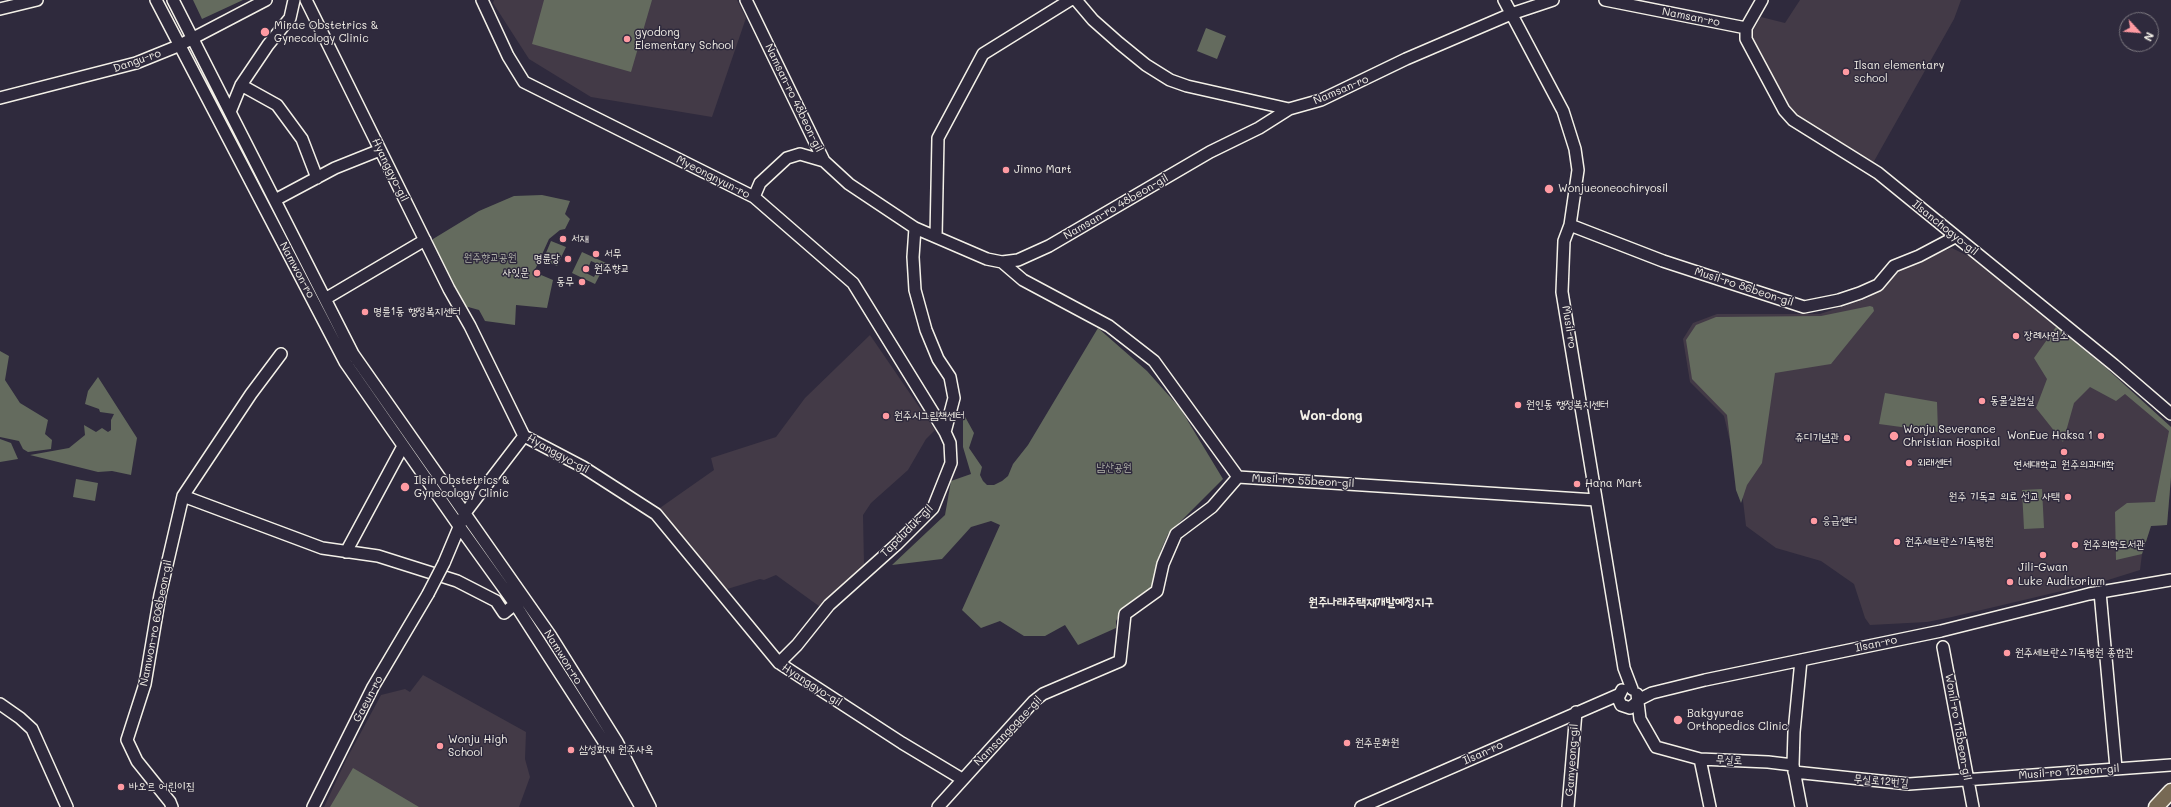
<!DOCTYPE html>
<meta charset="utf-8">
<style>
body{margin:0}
#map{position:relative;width:2171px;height:807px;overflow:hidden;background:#2f2a3d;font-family:Mali,sans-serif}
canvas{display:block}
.north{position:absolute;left:2119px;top:12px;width:40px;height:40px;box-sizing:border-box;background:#2f2a3d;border:1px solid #7e7a81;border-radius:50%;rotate:116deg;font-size:11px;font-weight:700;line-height:16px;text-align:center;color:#f4f1e8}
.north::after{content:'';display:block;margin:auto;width:14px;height:18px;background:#ff9aa2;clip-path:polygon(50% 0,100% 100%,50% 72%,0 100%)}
</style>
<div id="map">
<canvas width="2171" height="807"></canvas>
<div class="north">N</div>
</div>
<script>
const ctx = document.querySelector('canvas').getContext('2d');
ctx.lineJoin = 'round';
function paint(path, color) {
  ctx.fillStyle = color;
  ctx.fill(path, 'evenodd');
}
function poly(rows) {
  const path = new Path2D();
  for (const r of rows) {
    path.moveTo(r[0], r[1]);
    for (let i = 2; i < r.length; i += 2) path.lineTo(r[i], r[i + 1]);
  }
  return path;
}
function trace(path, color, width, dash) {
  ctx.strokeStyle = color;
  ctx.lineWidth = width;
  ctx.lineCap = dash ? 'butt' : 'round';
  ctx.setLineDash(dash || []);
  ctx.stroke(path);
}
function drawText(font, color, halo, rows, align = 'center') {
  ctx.font = font + ' Mali,"Poor Story",sans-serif';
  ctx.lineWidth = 3;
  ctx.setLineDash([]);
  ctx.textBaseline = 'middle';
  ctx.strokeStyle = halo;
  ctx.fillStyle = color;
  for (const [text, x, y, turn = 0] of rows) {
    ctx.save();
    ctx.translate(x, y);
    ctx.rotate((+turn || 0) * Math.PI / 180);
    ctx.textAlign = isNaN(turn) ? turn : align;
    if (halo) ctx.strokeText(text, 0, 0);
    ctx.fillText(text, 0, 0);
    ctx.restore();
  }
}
paint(poly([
 [494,0,737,0,746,18,712,117,591,97,529,59,493,3],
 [1800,0,1961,0,1954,19,1873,163,1795,118,1786,104,1750,36,1761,17,1785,23],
 [1952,248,1970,257,2056,327,2105,367,2171,427,2171,477,2167,525,2151,526,2142,554,2140,570,2108,580,1952,617,1927,622,1870,625,1865,618,1854,584,1821,561,1776,548,1746,526,1742,492,1724,416,1690,382,1683,339,1693,323,1717,314,1820,314,1868,298,1900,265],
 [870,335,935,430,926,439,908,470,871,503,863,515,864,565,823,609,776,575,764,580,760,579,724,590,657,510,714,470,711,458,776,437,805,398],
 [423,675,526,732,525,759,530,777,519,807,324,807,346,760,381,695,405,689,410,692]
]), '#433a47');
paint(poly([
 [193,0,243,0,202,19],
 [544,0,652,0,631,72,532,44],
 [1206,28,1226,36,1217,59,1197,51],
 [542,195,570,201,565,214,570,219,565,229,560,230,549,239,534,272,553,280,547,308,516,305,515,325,485,321,479,310,461,305,431,245,433,239,479,211,514,196],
 [551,241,566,247,557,266,543,260],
 [582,252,606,263,595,284,572,273],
 [591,261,600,265,594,277,586,273],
 [1870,306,1873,307,1874,311,1831,364,1775,373,1762,463,1747,485,1741,503,1736,490,1727,415,1692,379,1686,340,1696,325,1716,317,1821,316],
 [2056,327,2105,367,2171,427,2171,477,2167,525,2151,526,2142,554,2116,560,2115,512,2127,503,2155,502,2169,431,2125,394,2116,401,2090,387,2074,403,2063,442,2036,408,2047,379,2034,358],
 [1098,328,1147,371,1180,408,1223,479,1168,534,1161,550,1151,591,1124,608,1116,621,1116,628,1078,645,1065,625,1045,636,1024,636,1000,621,981,628,962,610,1000,525,991,521,971,527,942,559,892,565,945,515,951,481,971,474,963,447,963,413,974,433,969,448,982,467,980,475,983,481,987,485,994,485,1002,481,1008,476,1013,464,1028,445],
 [0,351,9,356,5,380,20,403,48,420,45,434,52,440,51,449,28,452,23,449,19,441,0,437],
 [98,377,137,438,131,475,112,471,98,472,30,455,69,448,85,435,84,425,96,432,102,428,108,432,111,430,111,420,114,414,100,412,99,409,85,404,88,391],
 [1885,393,1937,402,1938,432,1879,424],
 [0,439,11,443,18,459,0,462],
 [76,479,98,483,95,501,73,497],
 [2042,489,2044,528,2024,529,2022,490],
 [353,768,419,807,330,807]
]), '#646b5e');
const minor = poly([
 [156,0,345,362,459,526,515,604,606,745,641,807],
 [173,0,353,354,550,635,617,742,650,807],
 [306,0,449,289,470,326,524,436,583,467,656,514,779,663,902,743,962,779],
 [482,0,508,56,524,82,754,197,853,283,945,432,950,443,951,463,933,508,896,545,829,605,797,645,779,663],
 [746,0,824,161,849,184,915,228,987,259,1002,262,1018,260,1049,246,1210,152,1259,128,1289,109],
 [1076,0,1093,20,1119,43,1146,65,1170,80,1187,86,1289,109,1321,100,1406,59,1511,14,1553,0],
 [1504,0,1563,111,1575,149,1578,170,1570,225,1564,241,1562,292,1624,668,1632,689],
 [1605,0,1746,28],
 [0,9,37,0],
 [1746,28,1746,39,1784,110,1793,120,1878,173,2114,365,2171,414],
 [1746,28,1762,0],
 [241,85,277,105,302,139,317,178],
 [0,98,136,63,178,46,266,0],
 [230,112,241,85,268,45,290,18,294,0],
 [754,197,760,183,787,158,800,154,824,161],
 [275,200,335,168,380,150],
 [1570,225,1663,261,1804,307,1839,300,1860,293,1878,285,1894,266,1919,256,1955,237],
 [915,228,913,257,915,290,926,330,938,359,950,377,954,398,945,432],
 [936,237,938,138,983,54,1070,0],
 [1002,262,1023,280,1109,326,1154,361,1238,477],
 [325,299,425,240],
 [1238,477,1596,500],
 [183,496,322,548,378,556,457,581,496,601,504,613,515,604],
 [346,552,403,446],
 [444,563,465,513,524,436],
 [2100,592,2116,768],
 [1943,647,1973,807],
 [1801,660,1794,732,1793,765,1801,807],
 [1622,690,1618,698,1621,705,1630,708,1637,702],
 [1637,694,1640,719,1656,747,1700,759,1768,762,1793,765],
 [1638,700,1652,693,1705,680,1941,631,2089,594,2171,580],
 [0,704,20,718,32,729,67,807],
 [1700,759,1710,807],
 [1794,772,1909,784,2171,765],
 [172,807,170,802,137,761,127,740,145,684,160,595,183,496,251,394,281,354],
 [313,807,373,687,428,594],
 [938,807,1034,701,1043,694,1120,661,1125,614,1157,591,1163,564,1176,534,1212,507,1238,477],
 [1361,807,1618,695],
 [1568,807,1576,712]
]);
const major = poly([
 [2156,807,2171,791]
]);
trace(minor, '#f4f1e8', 14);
trace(major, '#f4f1e8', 17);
trace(minor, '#2f2a3d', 11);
trace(major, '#776954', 14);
const minorBridge = poly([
 [428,594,444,563]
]);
trace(minorBridge, '#f4f1e8', 14, []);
trace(minorBridge, '#2f2a3d', 11);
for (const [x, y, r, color] of [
 [265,32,5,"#ff9aa2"],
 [627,39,4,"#ff9aa2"],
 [1846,72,4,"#ff9aa2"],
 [1006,170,4,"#ff9aa2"],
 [1549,189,5,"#ff9aa2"],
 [563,239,4,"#ff9aa2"],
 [596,254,4,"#ff9aa2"],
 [568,259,4,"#ff9aa2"],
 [586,269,4,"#ff9aa2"],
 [537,273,4,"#ff9aa2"],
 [582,282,4,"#ff9aa2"],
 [365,312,4,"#ff9aa2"],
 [2016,336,4,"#ff9aa2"],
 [1982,401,4,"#ff9aa2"],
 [1518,405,4,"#ff9aa2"],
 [886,416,4,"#ff9aa2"],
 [1894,436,5,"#ff9aa2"],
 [2101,436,4,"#ff9aa2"],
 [1847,438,4,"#ff9aa2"],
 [2064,452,4,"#ff9aa2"],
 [1909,463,4,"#ff9aa2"],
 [1577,484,4,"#ff9aa2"],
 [405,487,5,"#ff9aa2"],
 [2068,497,4,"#ff9aa2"],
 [1814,521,4,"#ff9aa2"],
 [1897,542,4,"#ff9aa2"],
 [2075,545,4,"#ff9aa2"],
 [2043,555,4,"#ff9aa2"],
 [2010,582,4,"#ff9aa2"],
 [2007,653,4,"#ff9aa2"],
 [1678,720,5,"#ff9aa2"],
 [1347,743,4,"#ff9aa2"],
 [440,746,4,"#ff9aa2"],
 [571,750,4,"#ff9aa2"],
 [121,787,4,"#ff9aa2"]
]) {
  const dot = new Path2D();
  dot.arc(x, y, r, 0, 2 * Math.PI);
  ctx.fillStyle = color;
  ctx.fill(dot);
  trace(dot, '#2f2a3d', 1.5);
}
drawText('11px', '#f4f1e8', '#2f2a3d', [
 ["Namsan-ro",1691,17,11],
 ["Dangu-ro",137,61,-19],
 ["Namsan-ro",1341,90,-23],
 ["Namsan-ro 48beon-gil",794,98,64],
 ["Hyanggyo-gil",390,170,64],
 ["Myeongnyun-ro",713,177,27],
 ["Namsan-ro 48beon-gil",1116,207,-30],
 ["Ilsanchogyo-gil",1945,228,39],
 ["Namwon-ro",297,270,62],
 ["Musil-ro 86beon-gil",1744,287,18],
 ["Musil-ro",1569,327,81],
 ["Hyanggyo-gil",558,454,29],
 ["Musil-ro 55beon-gil",1303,481,3],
 ["Tapduduk-gil",907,531,-45],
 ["Namwon-ro 606beon-gil",156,623,-79],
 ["Ilsan-ro",1876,644,-12],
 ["Namwon-ro",563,657,58],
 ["Hyanggyo-gil",812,685,33],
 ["Gaeun-ro",368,699,-62],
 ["Wonil-ro 115beon-gil",1958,727,80],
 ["Namsangogae-gil",1008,731,-46],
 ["Ilsan-ro",1483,753,-24],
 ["Gamyeong-gil",1572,760,-86],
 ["무실로",1729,760,3],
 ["Musil-ro 12beon-gil",2069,772,-4],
 ["무실로12번길",1881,781,5]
]);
drawText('11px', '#f4f1e8', '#2f2a3d', [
 ["Mirae Obstetrics &",274,26],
 ["Gynecology Clinic",274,39],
 ["gyodong",635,33],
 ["Elementary School",635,46],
 ["Ilsan elementary",1854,66],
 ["school",1854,79],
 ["Jinno Mart",1014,170],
 ["Wonjueoneochiryosil",1558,189],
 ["서재",571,239],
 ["서무",604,254],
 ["명륜당",560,259,"right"],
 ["원주향교",594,269],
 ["사잇문",529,273,"right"],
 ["동무",574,282,"right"],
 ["명륜1동 행정복지센터",373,312],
 ["장례사업소",2024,336],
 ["동물실험실",1990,401],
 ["원인동 행정복지센터",1526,405],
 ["원주시그림책센터",894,416],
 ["Wonju Severance",1903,430],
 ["Christian Hospital",1903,443],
 ["WonEue Haksa 1",2093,436,"right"],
 ["쥬디기념관",1839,438,"right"],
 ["외래센터",1917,463],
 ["연세대학교 원주의과대학",2064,465,"center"],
 ["Ilsin Obstetrics &",414,481],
 ["Gynecology Clinic",414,494],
 ["Hana Mart",1585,484],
 ["원주 기독교 의료 선교 사택",2060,497,"right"],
 ["응급센터",1822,521],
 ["원주세브란스기독병원",1905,542],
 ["원주의학도서관",2083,545],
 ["Jili-Gwan",2043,568,"center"],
 ["Luke Auditorium",2018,582],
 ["원주세브란스기독병원 종합관",2015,653],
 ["Bakgyurae",1687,714],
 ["Orthopedics Clinic",1687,727],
 ["Wonju High",448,740],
 ["School",448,753],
 ["원주문화원",1355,743],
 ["삼성화재 원주사옥",579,750],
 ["바오르 어린이집",129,787]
], 'left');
drawText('11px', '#b3b5aa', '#2f2a3d', [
 ["원주향교공원",490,258],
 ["남산공원",1114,468]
]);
drawText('bold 12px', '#f4f1e8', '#2f2a3d', [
 ["원주나래주택재개발예정지구",1371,602]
]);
drawText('bold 13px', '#f4f1e8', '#2f2a3d', [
 ["Won-dong",1331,416]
]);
</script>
